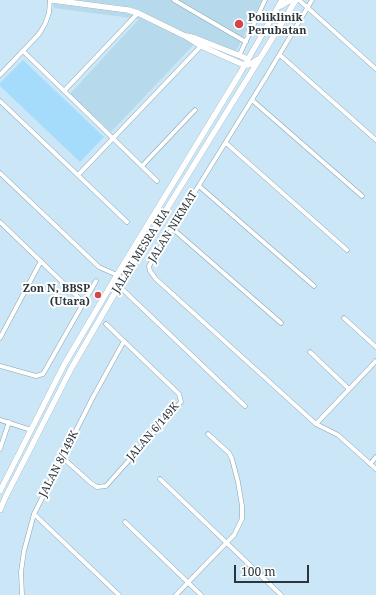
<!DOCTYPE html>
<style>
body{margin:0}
#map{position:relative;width:376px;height:595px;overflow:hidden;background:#cbe6f6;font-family:"Noto Serif",serif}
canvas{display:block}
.scale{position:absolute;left:234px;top:565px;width:75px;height:18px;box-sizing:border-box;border:2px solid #2b353b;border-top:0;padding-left:5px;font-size:12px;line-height:14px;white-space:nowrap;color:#2b353b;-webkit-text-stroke:3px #fff;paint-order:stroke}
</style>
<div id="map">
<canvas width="376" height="595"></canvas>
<div class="scale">100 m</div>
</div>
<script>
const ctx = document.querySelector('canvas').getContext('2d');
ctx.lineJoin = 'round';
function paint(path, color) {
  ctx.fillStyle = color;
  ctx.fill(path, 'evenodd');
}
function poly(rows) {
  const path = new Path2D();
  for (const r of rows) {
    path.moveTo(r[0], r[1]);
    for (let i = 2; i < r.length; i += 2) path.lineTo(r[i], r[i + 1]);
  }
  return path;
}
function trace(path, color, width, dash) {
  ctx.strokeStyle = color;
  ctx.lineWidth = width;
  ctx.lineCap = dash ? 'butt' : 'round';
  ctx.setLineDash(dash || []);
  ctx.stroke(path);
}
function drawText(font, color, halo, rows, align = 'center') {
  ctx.font = font + ' "Noto Serif",serif';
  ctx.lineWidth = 4;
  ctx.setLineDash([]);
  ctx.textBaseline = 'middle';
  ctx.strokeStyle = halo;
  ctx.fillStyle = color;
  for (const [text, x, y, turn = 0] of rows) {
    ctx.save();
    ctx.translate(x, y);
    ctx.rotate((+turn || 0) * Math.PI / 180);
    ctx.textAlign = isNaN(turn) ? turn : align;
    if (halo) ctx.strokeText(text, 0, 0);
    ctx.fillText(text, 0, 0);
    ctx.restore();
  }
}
paint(poly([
 [53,0,262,0,235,53,200,38,111,132,70,94,139,19,54,8]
]), '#b7d9ec');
paint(poly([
 [23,60,104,137,80,162,0,86,0,83]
]), '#a6dcfb');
const street = poly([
 [174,0,246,42],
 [299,0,376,69],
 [312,0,266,77,149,266,150,271,156,279,316,424,338,435,376,469],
 [23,51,157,181],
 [280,55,376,140],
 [239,56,265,0],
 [0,75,39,34,45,24,49,13,50,0],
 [64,91,138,13],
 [252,100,362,196],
 [0,101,127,222],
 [226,143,347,250],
 [142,166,195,110],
 [0,173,99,267,117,275],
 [79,174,201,46],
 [199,186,314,286],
 [0,222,84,303],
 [173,229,281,323],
 [119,286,245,406],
 [344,318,376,347],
 [0,338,41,261],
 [310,352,349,389],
 [0,366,36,376,43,374,96,281],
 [0,420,31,430],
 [316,424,376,361],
 [0,449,9,422],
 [63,458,91,483,97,487,106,486,181,402,179,394,106,324],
 [370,464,376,457],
 [160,479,281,595],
 [34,514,119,595],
 [125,522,201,595],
 [22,595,21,572,24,551,34,514,92,399,124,341],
 [176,595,234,535,242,519,242,506,238,482,232,459,229,453,208,434]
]);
const secondary = poly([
 [52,0,128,10,138,13,185,36,201,46,244,65,249,65,258,59],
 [281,6,291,0],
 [187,36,195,38,248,59],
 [0,491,64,365,117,275,239,75,282,0],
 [0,510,6,496,72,367,119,286,296,0]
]);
trace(street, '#89a3b1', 5);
trace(secondary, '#89a3b1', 6);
trace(street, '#fff', 4);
trace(secondary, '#fff', 5.5);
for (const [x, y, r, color] of [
 [239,24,5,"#d44548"],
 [98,295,4,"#d44548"]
]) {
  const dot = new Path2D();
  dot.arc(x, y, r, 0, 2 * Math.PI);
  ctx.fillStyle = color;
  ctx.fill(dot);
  trace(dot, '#fff', 1.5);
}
drawText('bold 11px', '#2b353b', '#fff', [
 ["Poliklinik",248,18],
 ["Perubatan",248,31],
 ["Zon N, BBSP",90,289,"right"],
 ["(Utara)",90,302,"right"]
], 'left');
drawText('11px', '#2b353b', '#fff', [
 ["JALAN NIKMAT",173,227,-58],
 ["JALAN MESRA RIA",141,251,-58],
 ["JALAN 6/149K",153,432,-49],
 ["JALAN 8/149K",59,464,-63]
]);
</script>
